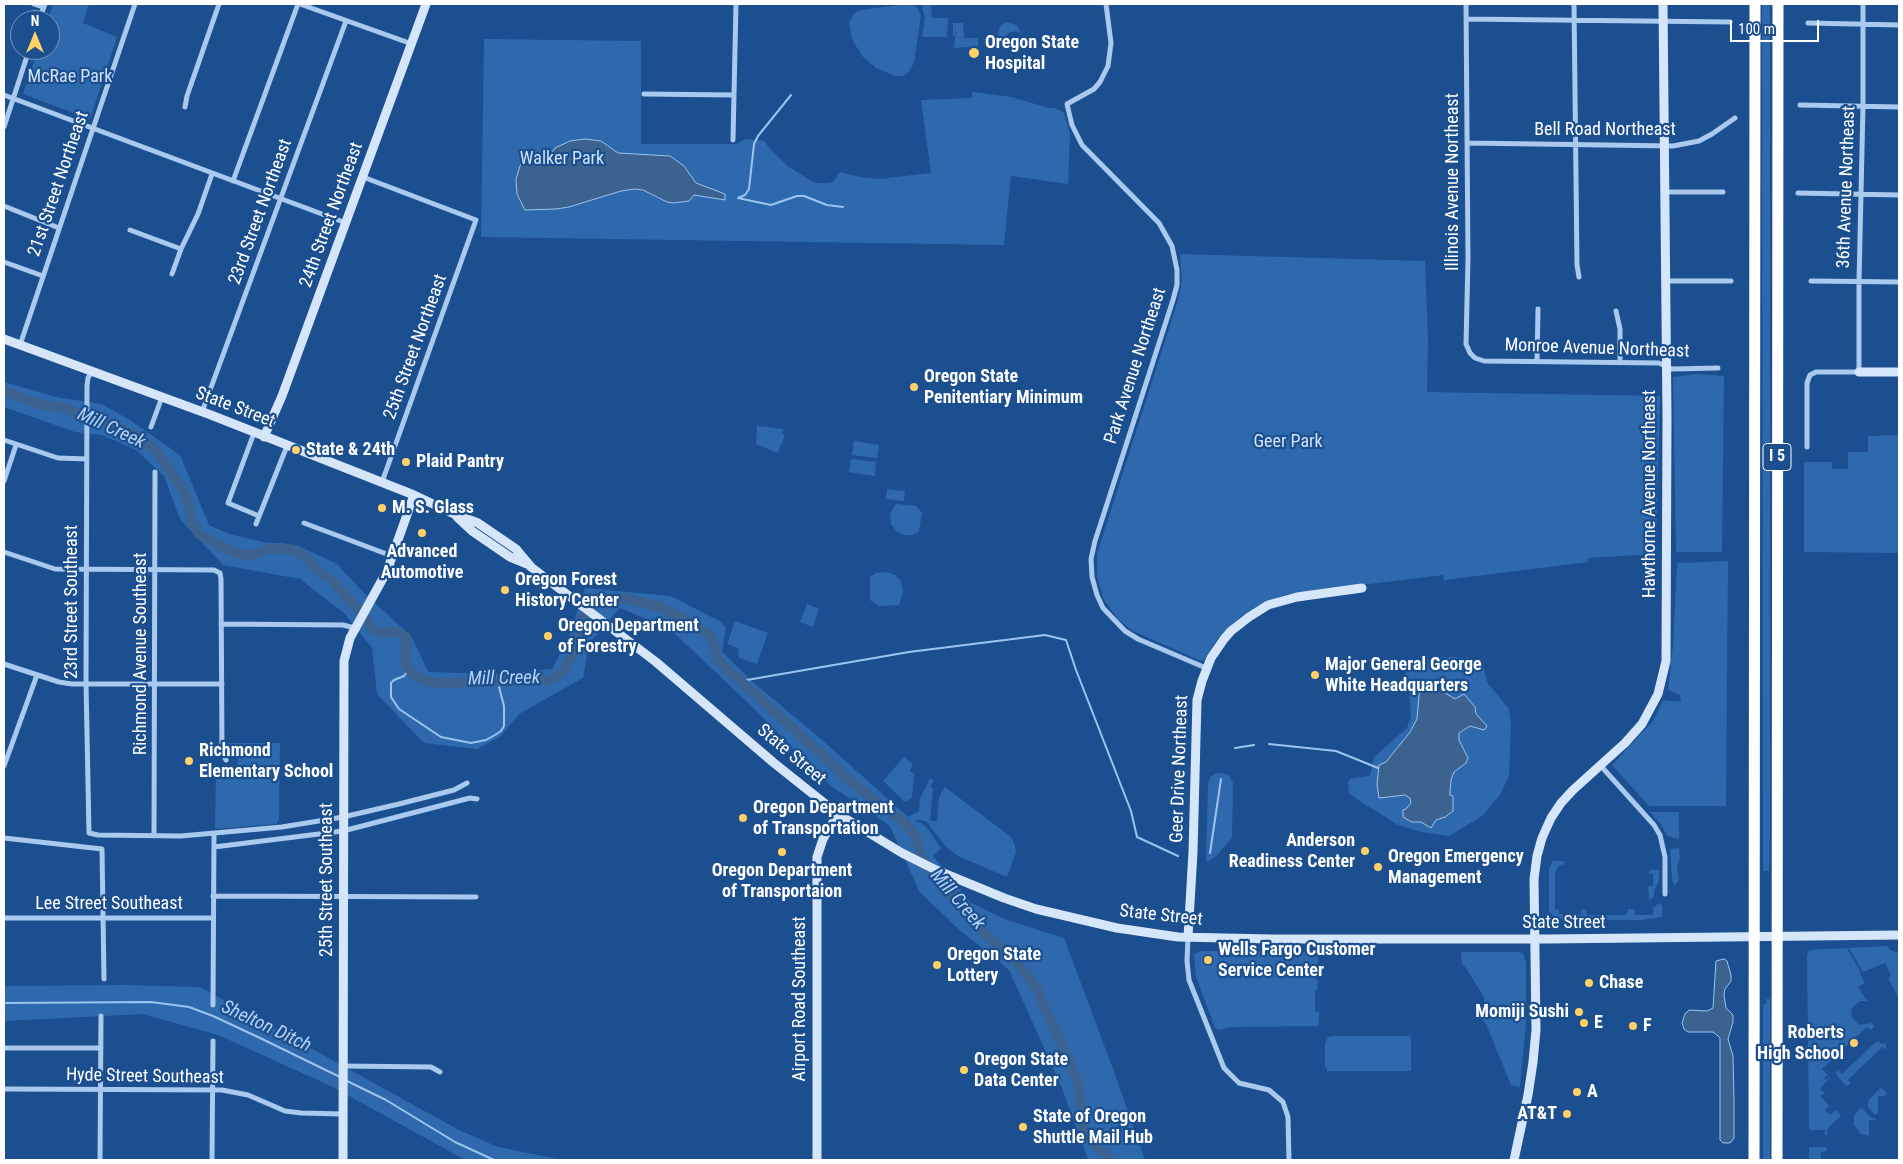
<!DOCTYPE html>
<style>
body{margin:0}
#map{position:relative;width:1903px;height:1164px;overflow:hidden;background:#1b4f8f;font-family:"Roboto Condensed",sans-serif}
canvas{display:block}
.frame{position:absolute;inset:0;border:5px solid #fff;pointer-events:none}
.north{position:absolute;left:10px;top:10px;width:50px;height:50px;box-sizing:border-box;background:#1b4f8f;border:1px solid #7695bc;border-radius:50%;rotate:0deg;font-size:14px;font-weight:700;line-height:20px;text-align:center;color:#fff}
.north::after{content:'';display:block;margin:auto;width:18px;height:22px;background:#ffd166;clip-path:polygon(50% 0,100% 100%,50% 72%,0 100%)}
.scale{position:absolute;left:1730px;top:20px;width:89px;height:22px;box-sizing:border-box;border:2px solid #fff;border-top:0;padding-left:6px;font-size:15px;line-height:18px;white-space:nowrap;color:#fff;-webkit-text-stroke:4px #1b4f8f;paint-order:stroke}
</style>
<div id="map">
<canvas width="1903" height="1164"></canvas>
<div class="frame"></div>
<div class="north">N</div>
<div class="scale">100 m</div>
</div>
<script>
const ctx = document.querySelector('canvas').getContext('2d');
ctx.lineJoin = 'round';
function paint(path, color) {
  ctx.fillStyle = color;
  ctx.fill(path, 'evenodd');
}
function poly(rows) {
  const path = new Path2D();
  for (const r of rows) {
    path.moveTo(r[0], r[1]);
    for (let i = 2; i < r.length; i += 2) path.lineTo(r[i], r[i + 1]);
  }
  return path;
}
function trace(path, color, width, dash) {
  ctx.strokeStyle = color;
  ctx.lineWidth = width;
  ctx.lineCap = dash ? 'butt' : 'round';
  ctx.setLineDash(dash || []);
  ctx.stroke(path);
}
function drawText(font, color, halo, rows, align = 'center') {
  ctx.font = font + ' "Roboto Condensed",sans-serif';
  ctx.lineWidth = 4.5;
  ctx.setLineDash([]);
  ctx.textBaseline = 'middle';
  ctx.strokeStyle = halo;
  ctx.fillStyle = color;
  for (const [text, x, y, turn = 0] of rows) {
    ctx.save();
    ctx.translate(x, y);
    ctx.rotate((+turn || 0) * Math.PI / 180);
    ctx.textAlign = isNaN(turn) ? turn : align;
    if (halo) ctx.strokeText(text, 0, 0);
    ctx.fillText(text, 0, 0);
    ctx.restore();
  }
}
paint(poly([
 [53,4,89,4,83,23,117,37,90,119,23,94,38,50,50,50,50,20,48,20],
 [908,4,917,7,921,15,914,63,908,73,903,76,896,76,876,68,862,56,852,39,849,22,854,13,861,10],
 [924,4,931,4,932,18,948,18,947,37,922,37,925,18,922,7],
 [1762,4,1770,4,1770,828,1769,871,1763,871],
 [1005,22,1017,25,1021,34,1016,31,1008,33,1005,37,1008,46,1002,43,998,35,1000,26],
 [953,23,963,23,964,38,978,38,978,46,954,48,956,31,955,30,955,36,953,36],
 [484,39,641,41,641,144,736,144,746,139,764,141,772,151,789,167,815,183,829,183,834,181,840,172,859,177,879,179,931,173,921,100,972,98,972,92,1011,97,1049,108,1055,108,1063,112,1065,116,1070,134,1068,184,1011,176,1004,245,481,237],
 [1180,254,1425,261,1428,340,1427,392,1660,396,1656,554,1588,558,1588,562,1444,580,1443,575,1289,594,1264,602,1240,617,1218,638,1204,660,1201,661,1133,631,1118,619,1104,600,1097,577,1097,554,1178,300,1182,280],
 [1699,374,1724,376,1722,552,1676,552,1673,377],
 [4,382,56,397,101,404,130,420,180,455,209,525,229,534,263,542,297,545,337,564,364,593,412,637,428,672,500,674,552,669,569,636,585,588,671,596,721,622,726,627,722,652,754,683,821,739,908,817,919,811,920,799,930,778,934,781,930,786,933,789,930,821,937,821,939,797,945,787,1011,837,1015,846,1016,852,1007,877,958,856,947,848,927,822,921,820,914,821,921,823,927,828,941,848,933,856,971,903,1007,920,1064,938,1113,1069,1145,1160,1088,1160,1062,1088,1009,970,955,926,919,891,890,826,831,786,744,699,671,630,620,608,589,643,583,678,519,714,501,736,477,749,424,743,377,694,372,648,344,613,300,579,223,565,180,519,164,476,136,450,102,435,75,432,4,407],
 [757,426,784,429,782,433,785,435,778,453,756,444],
 [1899,435,1899,553,1804,552,1804,462,1832,462,1832,469,1848,469,1848,452,1868,452,1868,436],
 [854,441,879,445,877,458,852,455],
 [851,459,876,462,875,476,849,472],
 [887,489,905,491,904,501,886,499],
 [896,504,916,506,922,513,919,531,913,535,904,535,896,531,891,524,890,514],
 [1728,561,1726,806,1649,806,1612,765,1653,721,1663,700,1681,702,1680,695,1668,690,1673,645,1677,563],
 [887,572,895,575,901,581,903,592,899,605,878,606,870,600,870,577,876,573],
 [807,604,819,609,813,627,800,622],
 [735,621,768,633,757,664,739,658,738,648,727,644],
 [1454,657,1469,658,1483,664,1487,682,1509,709,1511,724,1509,776,1500,795,1482,816,1449,836,1421,832,1396,824,1381,814,1361,802,1349,793,1348,783,1349,780,1353,778,1370,776,1374,757,1407,728,1411,716,1409,689,1403,678,1410,665,1432,658],
 [228,743,280,743,279,820,276,824,215,829,216,771,232,770,238,764,238,754,229,749],
 [904,757,913,764,910,771,914,774,912,798,905,802,883,781],
 [1221,773,1229,775,1233,783,1232,838,1217,855,1208,862,1206,860,1208,784,1210,777,1215,774],
 [1650,812,1679,812,1679,839,1667,836,1662,826],
 [1679,848,1680,859,1677,866,1679,879,1677,883,1674,885,1672,879,1670,849],
 [1553,861,1563,861,1565,862,1564,864,1558,866,1555,873,1555,909,1559,910,1559,914,1581,915,1581,909,1586,910,1587,915,1627,915,1628,909,1635,909,1635,915,1653,915,1653,908,1659,903,1662,905,1662,917,1641,920,1566,920,1553,916,1549,911,1549,868],
 [1650,870,1659,870,1659,881,1654,891,1654,897,1649,900,1648,886,1653,886,1653,874,1648,873],
 [1887,946,1890,950,1899,953,1899,999,1888,978,1891,976,1885,963,1863,972,1849,948],
 [1847,948,1861,973,1860,974,1865,983,1858,987,1867,1001,1860,1001,1854,1006,1851,1010,1852,1017,1859,1025,1872,1023,1874,1027,1871,1030,1867,1027,1822,1069,1828,1075,1824,1078,1826,1080,1829,1077,1830,1078,1820,1089,1825,1093,1820,1096,1829,1106,1825,1110,1830,1115,1836,1110,1841,1116,1827,1129,1827,1135,1825,1135,1825,1130,1809,1130,1807,955,1809,950],
 [1200,951,1316,952,1319,961,1315,967,1314,976,1318,981,1317,990,1315,990,1315,1011,1319,1012,1319,1026,1231,1027,1219,1030,1215,1028,1196,977,1194,954],
 [1461,952,1520,952,1524,955,1526,963,1526,1023,1520,1087,1511,1085,1486,1024,1481,1017,1481,1011,1484,1010,1484,997,1464,965,1462,965],
 [124,985,200,987,459,1130,498,1147,564,1160,465,1160,333,1087,218,1035,143,1014,4,1021,4,986],
 [1766,999,1770,999,1770,1160,1763,1160,1763,1004,1766,1004],
 [1332,1036,1409,1036,1411,1038,1411,1071,1327,1071,1327,1067,1325,1067,1325,1043,1328,1037],
 [1877,1041,1882,1044,1885,1043,1887,1050,1882,1047,1848,1080,1851,1084,1846,1086,1836,1074,1838,1070,1842,1074],
 [1881,1087,1887,1093,1884,1096,1878,1096,1878,1112,1876,1115,1874,1114,1868,1107,1868,1101],
 [1860,1108,1863,1109,1870,1117,1876,1119,1876,1120,1869,1120,1869,1136,1861,1134,1854,1125,1854,1116],
 [1809,1147,1826,1147,1827,1151,1821,1152,1821,1160,1809,1160]
]), '#2e69ad');
const water = poly([
 [585,139,601,141,618,153,670,156,684,166,696,183,725,194,725,200,694,195,689,201,674,203,667,202,643,190,635,189,621,191,569,207,556,209,525,210,517,194,516,179,520,166,526,156,543,153,551,154,555,148,570,141,585,139],
 [1430,685,1439,689,1455,699,1464,694,1475,707,1476,714,1487,726,1484,730,1470,726,1459,733,1459,740,1468,758,1466,763,1454,772,1451,780,1450,791,1450,795,1453,796,1453,811,1445,817,1436,820,1431,828,1421,822,1412,822,1403,817,1403,810,1406,809,1411,803,1410,798,1405,795,1379,798,1377,784,1379,765,1386,762,1410,732,1417,719,1419,695,1423,689,1430,685],
 [1724,959,1727,961,1731,975,1731,981,1725,989,1724,995,1726,1008,1733,1015,1733,1022,1728,1039,1733,1056,1734,1100,1734,1138,1730,1143,1723,1143,1720,1140,1720,1038,1718,1036,1713,1032,1688,1032,1684,1029,1682,1023,1685,1014,1689,1010,1707,1011,1713,1008,1716,961,1724,959]
]);
paint(water, '#3c6290');
trace(water, '#9cc4f0', 1);
trace(poly([
 [738,198,745,195,749,189,754,144,758,136,791,95],
 [738,198,771,205,797,196,804,196,827,205,843,207],
 [409,669,404,676,394,680,391,683,391,697,399,709,441,737,471,743,486,740,495,735,501,731,504,726,504,706,499,687,501,681],
 [741,681,909,652,1045,635,1066,640,1076,670,1131,811,1137,837,1178,856],
 [1269,744,1336,751,1378,768],
 [1235,748,1254,745],
 [1210,853,1221,779],
 [4,1003,151,1002,189,1007,213,1016,260,1038,340,1077],
 [347,1081,386,1100,455,1142,494,1160]
]), '#9cc4f0', 2);
trace(poly([
 [4,391,38,404,65,408,117,427,141,438,157,452,184,491,189,506,191,522,199,534,224,548,240,554,253,555,265,550,280,548,294,550,303,554,320,573,330,579,367,619,374,630,381,632,396,632,406,637,405,663,409,669,417,677,427,681,440,683,550,680,555,678,563,671,576,648,582,619,600,600,622,598,658,606,701,628,711,637,718,659,723,665,854,784,903,822,916,836,921,857,929,870,983,932,998,947,1013,957,1037,989,1078,1081,1084,1130,1090,1139,1110,1160]
]), '#3c6290', 10);
trace(poly([
 [34,4,43,7],
 [300,4,412,44],
 [1106,4,1111,43,1108,66,1100,82,1094,89,1067,104,1072,125,1082,145,1159,223,1172,246,1177,270,1177,285,1173,300,1095,541,1091,559,1092,577,1097,595,1103,608,1125,631,1138,639,1206,668],
 [1466,4,1468,259,1466,344,1470,353,1475,358,1484,361,1659,363,1672,369,1718,368],
 [1574,4,1577,265,1579,277],
 [1466,19,1730,22],
 [39,20,45,4],
 [1808,23,1899,25],
 [644,94,734,95],
 [4,95,346,223],
 [1800,105,1899,107],
 [185,107,187,96,219,4],
 [4,127,29,50],
 [733,140,736,4],
 [1467,143,1673,146,1699,141,1712,134,1735,118],
 [363,177,476,220,382,482],
 [233,181,298,4],
 [1665,192,1723,192],
 [1798,193,1899,195],
 [4,206,59,228],
 [130,230,181,249],
 [4,262,43,276],
 [172,274,181,249,198,214,212,174],
 [1666,281,1731,281],
 [1811,281,1899,282],
 [1616,311,1620,329,1620,363],
 [20,345,135,4],
 [1537,361,1538,309],
 [92,371,88,378,87,386,86,683,89,833,98,835,181,836,282,827,343,817,399,804,454,790,467,783],
 [202,412,346,21],
 [151,427,162,397],
 [254,433,228,503,259,516],
 [4,440,58,458,87,459],
 [1807,447,1807,383,1810,375,1816,372,1859,372,1859,282,1863,106,1863,4],
 [4,481,16,445],
 [304,523,392,556],
 [256,524,287,446],
 [4,552,55,569,214,570,220,573,221,579,222,751,226,760],
 [221,624,343,625,355,628],
 [4,664,59,682,72,684,222,684],
 [1600,765,1654,825,1660,835,1665,857,1665,894],
 [4,766,37,675],
 [154,836,155,472],
 [4,838,102,849,104,979],
 [214,847,343,831,470,798,477,799],
 [213,896,476,897],
 [4,918,213,918],
 [1188,937,1187,961,1189,980,1224,1068,1239,1083,1269,1090,1283,1102,1288,1117,1289,1160],
 [213,1005,214,834],
 [4,1048,101,1048],
 [343,1066,431,1067,440,1072],
 [4,1089,222,1090,248,1095,285,1111,301,1113,342,1114],
 [100,1160,101,1016],
 [212,1160,213,1041]
]), '#a9c9ee', 5);
trace(poly([
 [4,339,211,415,414,495,452,513,478,523,516,549,531,567,656,662,774,763,838,814,902,853,936,870,1004,898,1036,909,1117,928,1178,937,1272,939,1549,939,1899,935],
 [1859,372,1899,372],
 [264,437,282,396,426,4],
 [457,517,472,531,510,557,527,564],
 [1188,937,1193,852,1197,700,1202,681,1211,658,1224,639,1231,631,1249,617,1268,605,1297,597,1362,588],
 [343,1160,344,661,350,638,387,571,414,495],
 [817,1160,817,857,823,839,838,814],
 [1514,1160,1528,1095,1533,1062,1536,1030,1534,879,1537,856,1542,838,1551,818,1561,803,1573,790,1625,743,1642,724,1658,694,1666,661,1667,417,1663,4]
]), '#d6e6fa', 9);
trace(poly([
 [1754,1160,1755,4],
 [1777,1160,1778,4]
]), '#fff', 11);
for (const [x, y, r, color] of [
 [974,53,6,"#ffd166"],
 [914,387,5,"#ffd166"],
 [296,450,5,"#ffd166"],
 [406,462,5,"#ffd166"],
 [382,508,5,"#ffd166"],
 [422,533,5,"#ffd166"],
 [505,590,5,"#ffd166"],
 [548,636,5,"#ffd166"],
 [1315,675,5,"#ffd166"],
 [189,761,5,"#ffd166"],
 [743,818,5,"#ffd166"],
 [1365,851,5,"#ffd166"],
 [782,852,5,"#ffd166"],
 [1378,867,5,"#ffd166"],
 [1208,960,5,"#ffd166"],
 [937,965,5,"#ffd166"],
 [1589,983,5,"#ffd166"],
 [1579,1012,5,"#ffd166"],
 [1584,1023,5,"#ffd166"],
 [1633,1026,5,"#ffd166"],
 [1854,1043,5,"#ffd166"],
 [964,1070,5,"#ffd166"],
 [1577,1092,5,"#ffd166"],
 [1567,1114,5,"#ffd166"],
 [1023,1127,5,"#ffd166"]
]) {
  const dot = new Path2D();
  dot.arc(x, y, r, 0, 2 * Math.PI);
  ctx.fillStyle = color;
  ctx.fill(dot);
  trace(dot, '#1b4f8f', 2);
}
for (const [x, y, w] of [
 [1777,457,28]
]) {
  const box = new Path2D();
  box.roundRect(x - w / 2, y - 13.5, w, 27, 4);
  ctx.fillStyle = '#1b4f8f';
  ctx.fill(box);
  trace(box, '#fff', 1);
}
drawText('bold 16px', '#fff', null, [
 ["I 5",1777,457]
]);
drawText('bold 18px', '#fff', '#1b4f8f', [
 ["Oregon State",985,43],
 ["Hospital",985,64],
 ["Oregon State",924,377],
 ["Penitentiary Minimum",924,398],
 ["State & 24th",306,450],
 ["Plaid Pantry",416,462],
 ["M. S. Glass",392,508],
 ["Advanced",422,552,"center"],
 ["Automotive",422,573,"center"],
 ["Oregon Forest",515,580],
 ["History Center",515,601],
 ["Oregon Department",558,626],
 ["of Forestry",558,647],
 ["Major General George",1325,665],
 ["White Headquarters",1325,686],
 ["Richmond",199,751],
 ["Elementary School",199,772],
 ["Oregon Department",753,808],
 ["of Transportation",753,829],
 ["Anderson",1355,841,"right"],
 ["Readiness Center",1355,862,"right"],
 ["Oregon Emergency",1388,857],
 ["Management",1388,878],
 ["Oregon Department",782,871,"center"],
 ["of Transportaion",782,892,"center"],
 ["Wells Fargo Customer",1218,950],
 ["Service Center",1218,971],
 ["Oregon State",947,955],
 ["Lottery",947,976],
 ["Chase",1599,983],
 ["Momiji Sushi",1569,1012,"right"],
 ["E",1594,1023],
 ["F",1643,1026],
 ["Roberts",1844,1033,"right"],
 ["High School",1844,1054,"right"],
 ["Oregon State",974,1060],
 ["Data Center",974,1081],
 ["A",1587,1092],
 ["AT&T",1557,1114,"right"],
 ["State of Oregon",1033,1117],
 ["Shuttle Mail Hub",1033,1138]
], 'left');
drawText('18px', '#cfe3fa', '#1b4f8f', [
 ["McRae Park",70,77],
 ["Walker Park",562,159],
 ["Geer Park",1288,442]
]);
drawText('18px', '#fff', '#1b4f8f', [
 ["Bell Road Northeast",1605,130],
 ["Illinois Avenue Northeast",1453,182,-90],
 ["21st Street Northeast",59,184,-71],
 ["36th Avenue Northeast",1847,187,-88],
 ["23rd Street Northeast",261,212,-70],
 ["24th Street Northeast",332,215,-70],
 ["25th Street Northeast",416,347,-70],
 ["Monroe Avenue Northeast",1597,349,2],
 ["Park Avenue Northeast",1136,366,-72],
 ["State Street",235,408,21],
 ["Hawthorne Avenue Northeast",1650,494,-90],
 ["23rd Street Southeast",72,602,-90],
 ["Richmond Avenue Southeast",141,654,-90],
 ["State Street",791,755,40],
 ["Geer Drive Northeast",1180,769,-88],
 ["25th Street Southeast",327,880,-90],
 ["Lee Street Southeast",109,904],
 ["State Street",1161,916,6],
 ["State Street",1564,923],
 ["Airport Road Southeast",800,999,-90],
 ["Hyde Street Southeast",145,1077,1]
]);
drawText('italic 19px', '#b5d3f5', '#1b4f8f', [
 ["Mill Creek",111,429,25],
 ["Mill Creek",504,679,-1],
 ["Mill Creek",957,900,49],
 ["Shelton Ditch",266,1027,25]
]);
</script>
